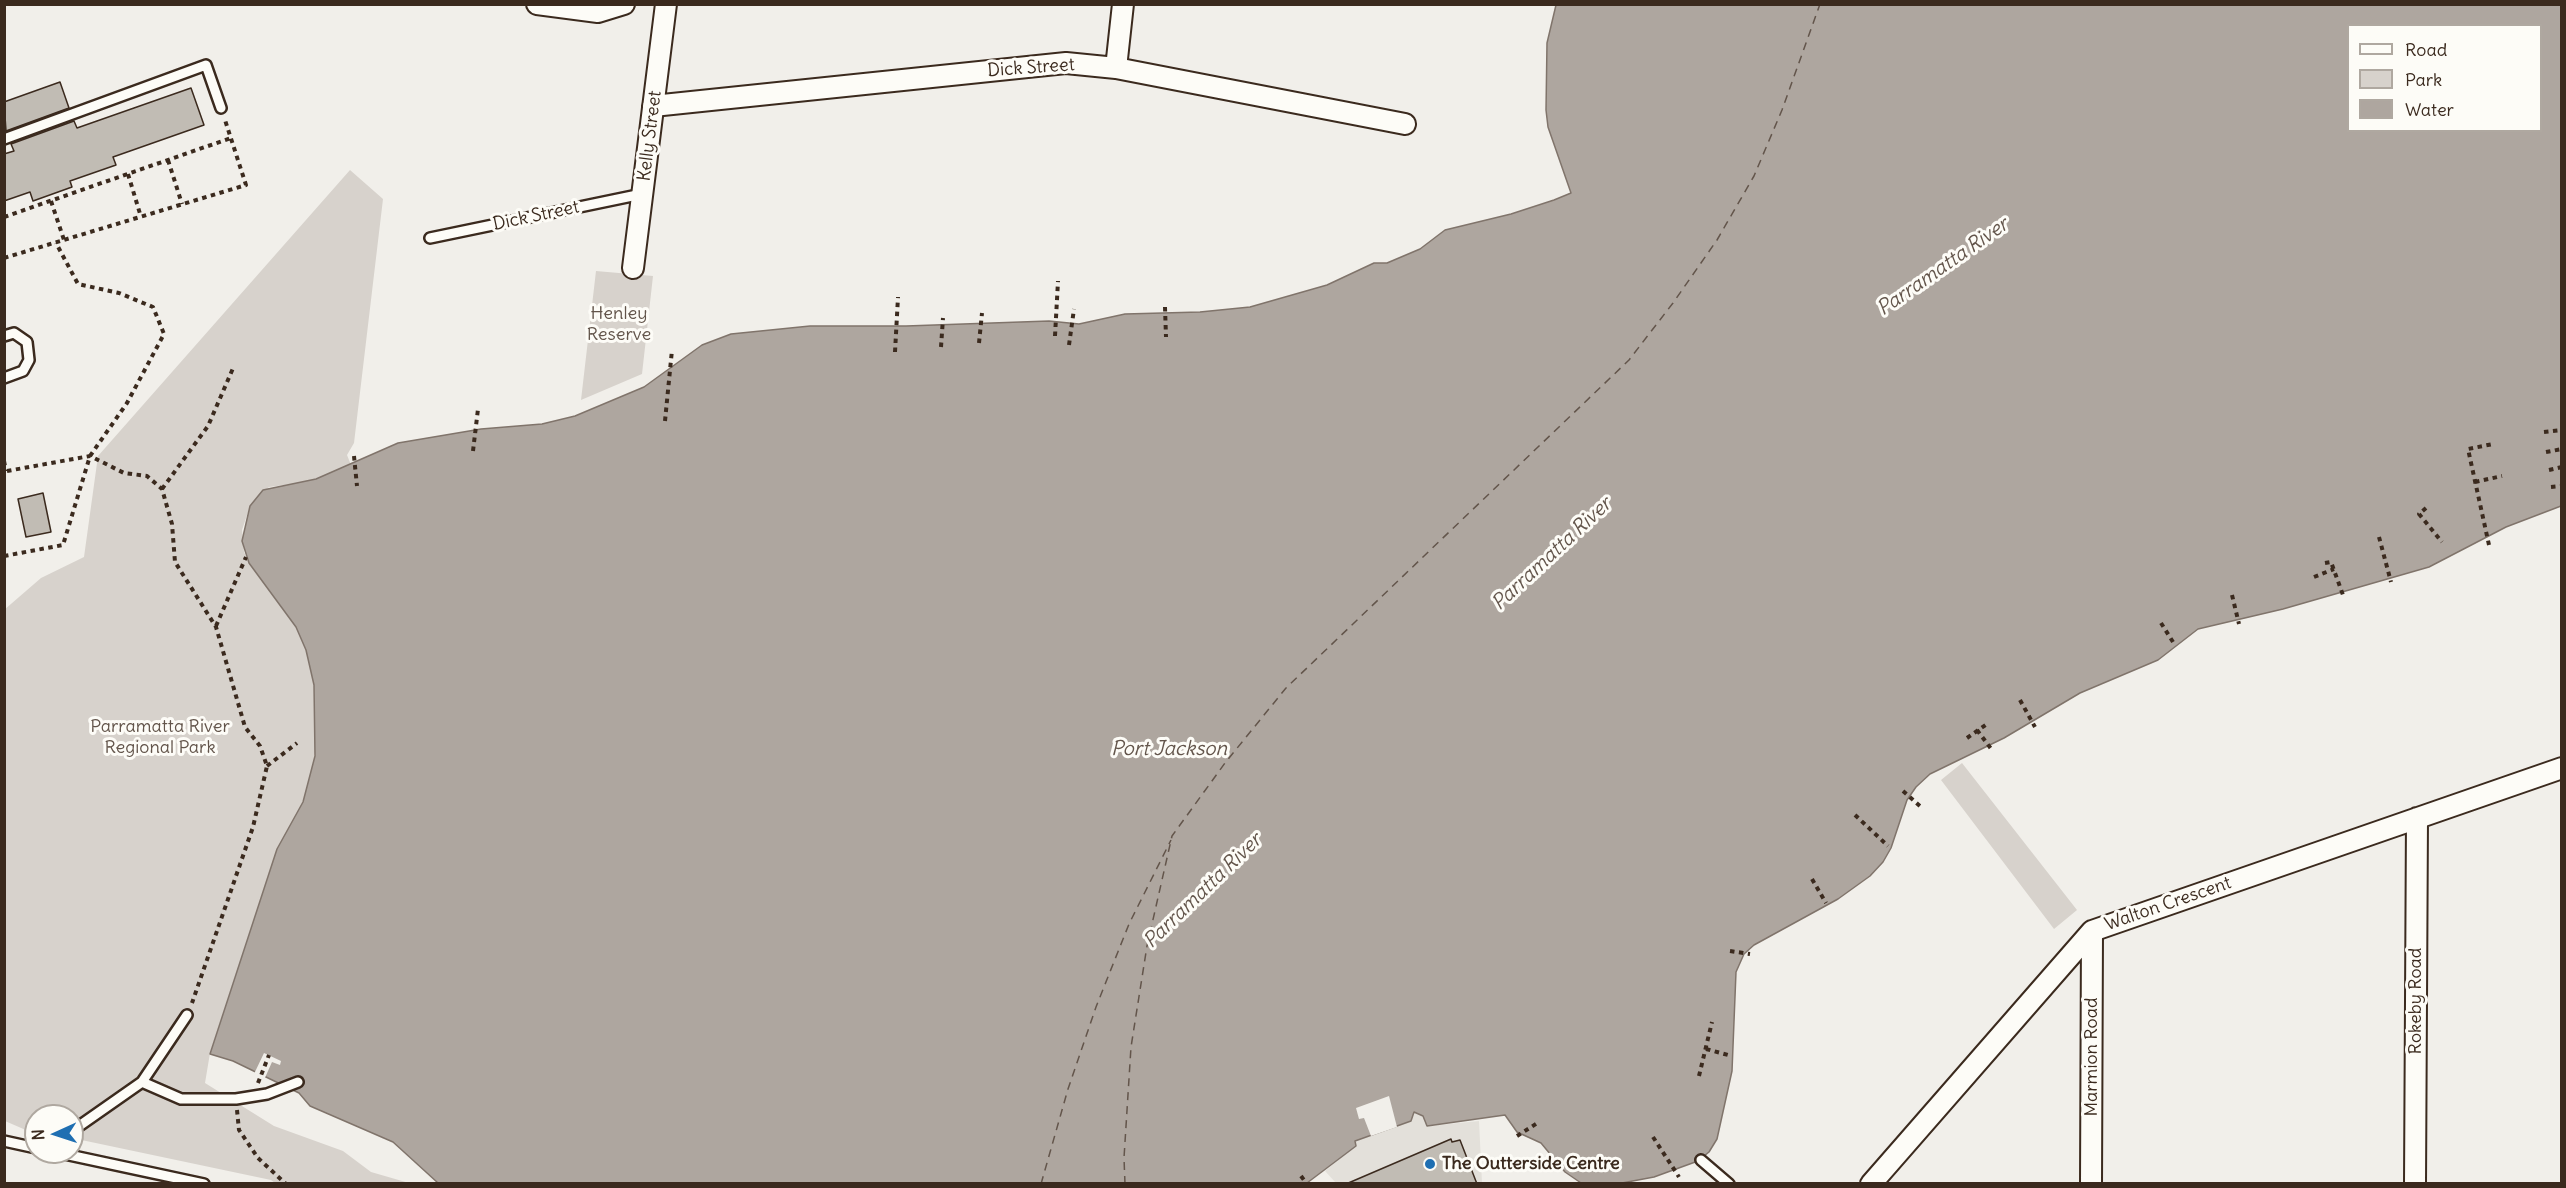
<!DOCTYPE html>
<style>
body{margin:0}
#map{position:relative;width:2566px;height:1188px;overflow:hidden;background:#f1efea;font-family:Delius,sans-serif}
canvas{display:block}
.frame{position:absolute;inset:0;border:6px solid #3b2a1e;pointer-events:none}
.legend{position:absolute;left:2347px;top:24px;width:195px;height:108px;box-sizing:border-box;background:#fdfcf7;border:2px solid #afa8a0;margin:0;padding:8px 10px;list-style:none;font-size:18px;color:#3b2a1e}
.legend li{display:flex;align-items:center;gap:12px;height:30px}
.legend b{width:30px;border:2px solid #afa8a0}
.north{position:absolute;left:24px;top:1104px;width:60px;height:60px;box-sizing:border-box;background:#fdfcf7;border:2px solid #afa8a0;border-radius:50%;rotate:267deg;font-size:16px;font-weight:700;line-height:24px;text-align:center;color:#3b2a1e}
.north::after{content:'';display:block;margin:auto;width:21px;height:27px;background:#1f6fb2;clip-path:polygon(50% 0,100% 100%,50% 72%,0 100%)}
</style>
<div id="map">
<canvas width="2566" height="1188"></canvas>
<div class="frame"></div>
<ul class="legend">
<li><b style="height:8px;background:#fdfcf7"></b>Road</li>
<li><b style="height:16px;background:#d7d2cc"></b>Park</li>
<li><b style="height:16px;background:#aea69f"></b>Water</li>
</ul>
<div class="north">N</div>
</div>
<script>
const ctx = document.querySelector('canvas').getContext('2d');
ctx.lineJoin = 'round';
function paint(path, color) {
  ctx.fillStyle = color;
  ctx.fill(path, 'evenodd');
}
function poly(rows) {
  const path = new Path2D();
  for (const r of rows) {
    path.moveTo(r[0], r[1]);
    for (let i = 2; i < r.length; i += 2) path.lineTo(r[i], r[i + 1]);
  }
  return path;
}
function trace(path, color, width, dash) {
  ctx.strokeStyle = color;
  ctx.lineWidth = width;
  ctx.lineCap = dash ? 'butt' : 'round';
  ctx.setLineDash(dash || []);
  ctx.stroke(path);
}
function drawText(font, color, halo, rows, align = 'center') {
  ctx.font = font + ' Delius,sans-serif';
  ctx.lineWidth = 6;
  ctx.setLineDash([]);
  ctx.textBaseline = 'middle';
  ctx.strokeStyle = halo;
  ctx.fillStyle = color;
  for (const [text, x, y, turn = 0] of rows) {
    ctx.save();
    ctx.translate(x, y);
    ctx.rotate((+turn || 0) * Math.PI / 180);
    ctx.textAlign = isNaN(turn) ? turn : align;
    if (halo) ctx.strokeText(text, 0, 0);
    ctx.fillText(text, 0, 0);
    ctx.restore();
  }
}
paint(poly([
 [1414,1112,1423,1116,1428,1126,1479,1121,1482,1183,1336,1183,1325,1171,1355,1146,1355,1141]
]), '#e3e0da');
paint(poly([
 [350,170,383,199,354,443,347,455,351,465,308,482,269,487,250,506,242,530,244,552,249,563,296,627,306,650,314,685,316,745,313,768,303,802,277,849,210,1053,205,1083,274,1126,343,1151,371,1172,409,1183,275,1183,271,1180,72,1138,72,1116,36,1116,35,1134,5,1121,4,610,41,578,84,557,98,456],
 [596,271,653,276,642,374,581,400],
 [1962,763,2077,910,2054,929,1941,780]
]), '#d7d2cc');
const water = poly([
 [1556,5,2561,5,2561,506,2506,527,2429,567,2283,609,2198,629,2158,660,2080,693,2004,738,1930,774,1916,787,1907,800,1891,848,1883,862,1870,876,1838,899,1754,945,1744,954,1736,972,1732,1071,1717,1139,1709,1152,1698,1161,1654,1177,1622,1183,1581,1183,1565,1172,1541,1143,1517,1132,1505,1115,1427,1126,1423,1116,1414,1112,1411,1121,1355,1141,1356,1146,1307,1183,438,1183,393,1142,310,1106,299,1093,233,1061,210,1054,277,849,303,802,315,756,314,685,306,650,296,627,249,563,242,541,250,506,263,490,316,479,398,443,481,429,542,424,575,416,644,387,702,345,731,334,810,326,906,326,1049,321,1079,324,1125,314,1200,312,1250,307,1327,285,1374,263,1387,263,1420,249,1445,230,1511,214,1554,200,1571,193,1548,127,1546,110,1547,43,1556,5],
 [2348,26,2540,26,2540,130,2348,130,2348,26]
]);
paint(water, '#aea69f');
trace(water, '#80746b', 1.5);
paint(poly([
 [264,1053,281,1061,280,1065,272,1062,264,1080,254,1074],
 [1389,1096,1397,1127,1371,1136,1364,1118,1359,1119,1356,1108]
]), '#f1efea');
trace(poly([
 [1041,1184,1068,1089,1096,1007,1129,924,1171,840],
 [1125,1184,1124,1158,1131,1047,1147,946,1172,836,1225,763,1286,688,1629,360,1673,303,1717,240,1754,176,1782,110,1820,4]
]), '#63554b', 1.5, [8, 6]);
const building = poly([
 [60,82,69,108,6,131,4,102,60,82],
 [191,88,204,125,113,157,116,165,70,181,72,187,33,201,30,192,4,201,4,154,14,151,11,144,74,121,77,128,191,88],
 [43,493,51,532,26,537,18,499,43,493],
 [1451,1139,1452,1142,1460,1140,1477,1184,1346,1184,1451,1139]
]);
paint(building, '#c1bcb4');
trace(building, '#3b2a1e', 1.5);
const lane = poly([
 [4,139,206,65,221,108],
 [430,238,642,194],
 [4,336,14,333,27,342,29,360,23,371,4,378],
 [142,1082,187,1015],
 [72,1131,142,1082,181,1099,236,1099,267,1094,298,1082],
 [4,1141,36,1148],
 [55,1152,204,1184],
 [1701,1160,1729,1184]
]);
const street = poly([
 [537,4,598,12,624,4],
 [1116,68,1123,4],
 [653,106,1066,63,1116,68,1405,124],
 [633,268,666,4],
 [1871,1184,2092,931,2562,768],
 [2091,1184,2092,931],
 [2415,1184,2417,818]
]);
trace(lane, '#3b2a1e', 14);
trace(street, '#3b2a1e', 24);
trace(poly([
 [168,160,182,204],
 [128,174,141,217],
 [51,201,64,240],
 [4,217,231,138],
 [4,258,246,185,225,120],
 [1165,307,1166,337],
 [1055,336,1058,281],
 [979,343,982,313],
 [1069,345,1074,309],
 [941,347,943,318],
 [895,352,898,297],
 [665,421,672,350],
 [2544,432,2562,430],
 [473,451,478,409],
 [2546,452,2562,449],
 [354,456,357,486],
 [4,461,6,471],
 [2549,470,2562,467],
 [7,471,90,456,124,473,147,476,162,489,172,524,175,562,216,627,245,727,260,746,267,766,253,827,192,1003],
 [2475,482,2502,476],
 [2551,487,2562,486],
 [162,489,208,426,234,366],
 [2426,508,2419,514,2442,542],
 [2379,537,2391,582],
 [2489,545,2468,449,2493,444],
 [4,556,63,545,90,456,127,403,164,334,153,307,119,293,78,284,56,243],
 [2325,563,2331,562,2343,595],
 [2314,577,2334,569],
 [2232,595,2239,624],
 [2161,623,2173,642],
 [216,626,246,557],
 [2020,700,2035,727],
 [1977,730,1992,750],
 [1967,738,1987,724],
 [267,766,297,743],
 [1903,791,1920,806],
 [1855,815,1888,846],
 [1812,879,1826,903],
 [1730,951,1750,954],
 [1706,1049,1728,1055],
 [1699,1076,1712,1022],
 [258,1083,269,1055],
 [237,1110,239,1130,258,1158,286,1184],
 [1517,1136,1539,1122],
 [1653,1137,1679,1177],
 [1301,1176,1307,1184]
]), '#3b2a1e', 4, [4.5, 4.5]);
trace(lane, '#fdfcf7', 9);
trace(street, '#fdfcf7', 20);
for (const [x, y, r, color] of [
 [1430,1164,6,"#1f6fb2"]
]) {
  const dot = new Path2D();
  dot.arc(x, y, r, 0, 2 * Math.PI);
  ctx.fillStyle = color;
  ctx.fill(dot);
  trace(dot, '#fdfcf7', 2);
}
drawText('18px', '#3b2a1e', '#fdfcf7', [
 ["Dick Street",1031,68,-4],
 ["Kelly Street",650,136,-83],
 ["Dick Street",536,216,-12],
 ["Walton Crescent",2168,904,-19],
 ["Rokeby Road",2416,1001,-90],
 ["Marmion Road",2092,1057,-90]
]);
drawText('18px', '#62544a', '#fdfcf7', [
 ["Henley",619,314],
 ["Reserve",619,335],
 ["Parramatta River",160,727],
 ["Regional Park",160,748]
]);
drawText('bold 18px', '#3b2a1e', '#fdfcf7', [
 ["The Outterside Centre",1442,1164]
], 'left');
drawText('italic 20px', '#63554b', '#fdfcf7', [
 ["Parramatta River",1943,267,-35],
 ["Parramatta River",1552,554,-43],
 ["Port Jackson",1169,749],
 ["Parramatta River",1203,891,-44]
]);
</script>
